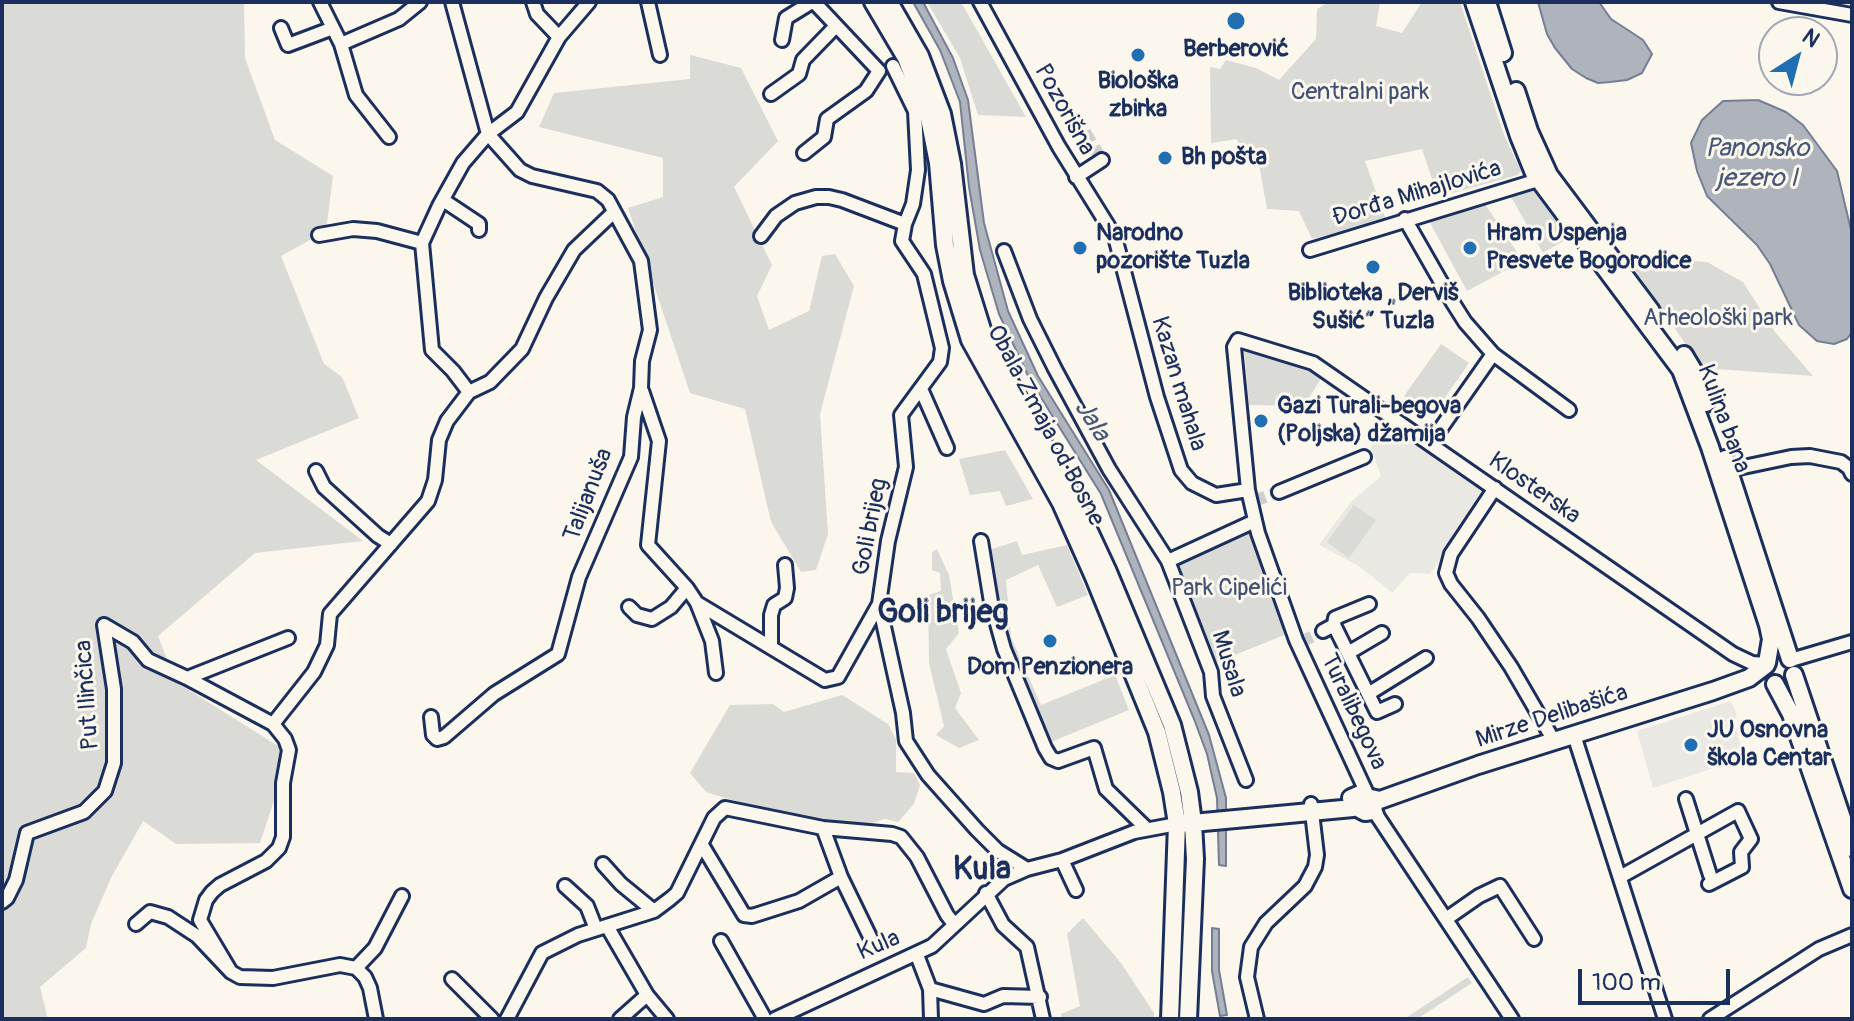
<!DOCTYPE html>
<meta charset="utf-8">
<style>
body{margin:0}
#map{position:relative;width:1854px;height:1021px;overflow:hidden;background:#fbf7ec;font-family:Pangolin,sans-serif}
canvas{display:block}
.frame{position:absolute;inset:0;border:4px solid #1b2f5e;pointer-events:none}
.north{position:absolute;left:1758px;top:16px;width:80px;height:80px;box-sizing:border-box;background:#fbf7ec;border:2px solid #a1a7b3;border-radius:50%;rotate:36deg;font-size:22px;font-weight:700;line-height:32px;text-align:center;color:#1b2f5e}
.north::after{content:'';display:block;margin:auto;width:28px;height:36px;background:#1f6fb2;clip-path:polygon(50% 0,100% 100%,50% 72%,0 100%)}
.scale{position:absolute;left:1578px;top:969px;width:152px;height:36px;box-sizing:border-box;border:4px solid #1b2f5e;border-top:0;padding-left:10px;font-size:24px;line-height:28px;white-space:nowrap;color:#1b2f5e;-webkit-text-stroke:6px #fbf7ec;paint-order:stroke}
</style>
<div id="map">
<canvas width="1854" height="1021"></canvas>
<div class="frame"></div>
<div class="north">N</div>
<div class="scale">100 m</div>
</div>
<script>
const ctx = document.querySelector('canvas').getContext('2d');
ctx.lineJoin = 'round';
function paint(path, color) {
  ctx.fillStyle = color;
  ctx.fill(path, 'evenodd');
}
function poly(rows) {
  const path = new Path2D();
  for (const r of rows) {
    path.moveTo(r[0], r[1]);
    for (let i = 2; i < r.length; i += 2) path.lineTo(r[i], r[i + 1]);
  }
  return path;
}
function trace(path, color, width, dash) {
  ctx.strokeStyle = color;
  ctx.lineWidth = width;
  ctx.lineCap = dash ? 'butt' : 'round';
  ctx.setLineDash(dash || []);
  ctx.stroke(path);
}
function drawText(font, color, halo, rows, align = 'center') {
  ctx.font = font + ' Pangolin,sans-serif';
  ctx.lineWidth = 6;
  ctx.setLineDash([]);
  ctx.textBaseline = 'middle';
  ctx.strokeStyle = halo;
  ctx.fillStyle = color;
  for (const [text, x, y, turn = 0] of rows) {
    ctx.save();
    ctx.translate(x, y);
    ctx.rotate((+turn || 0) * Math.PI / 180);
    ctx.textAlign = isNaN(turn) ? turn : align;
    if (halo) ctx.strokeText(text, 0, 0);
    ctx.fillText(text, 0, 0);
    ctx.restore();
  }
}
paint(poly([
 [1383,420,1488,495,1430,574,1410,573,1392,593,1359,566,1319,545,1350,503,1381,476,1371,448],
 [1731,701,1737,715,1734,720,1744,758,1653,788,1637,731]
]), '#eae8e2');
paint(poly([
 [2,2,244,2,245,58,275,140,333,176,327,223,319,235,281,256,324,364,342,377,359,418,256,460,363,541,255,553,158,636,176,682,283,749,275,798,260,843,176,844,143,821,111,878,91,924,86,948,40,987,48,1019,2,1019],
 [927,2,961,2,1026,117,978,115,960,58],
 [1329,2,1380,2,1376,26,1402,33,1422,2,1460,2,1504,135,1521,171,1518,175,1438,197,1422,149,1365,161,1386,220,1312,239,1299,211,1267,209,1256,148,1239,148,1237,139,1211,143,1210,67,1220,69,1226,60,1256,68,1279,80,1316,39,1317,9],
 [690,55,741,68,778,141,734,187,772,265,757,296,769,330,809,311,822,256,835,254,854,286,820,414,828,534,816,570,801,572,771,522,745,409,690,393,628,208,663,197,663,158,539,127,554,93,690,79],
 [1529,183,1569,238,1543,253,1507,190],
 [1483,201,1523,261,1467,291,1429,221],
 [1625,256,1707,262,1743,282,1775,332,1813,376,1702,368],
 [1441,344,1469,363,1433,415,1404,396],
 [1244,347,1309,366,1323,375,1304,406,1249,405],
 [1005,450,1033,499,1006,506,1000,491,970,495,959,459],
 [1354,505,1376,520,1349,558,1327,542],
 [1249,531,1287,634,1217,662,1177,564],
 [1017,541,1022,555,1067,545,1088,595,1057,607,1038,565,1006,580,1011,637,1041,705,1115,675,1129,710,1046,744,1006,644,986,551],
 [937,549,949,575,959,633,946,649,961,693,955,708,979,740,959,748,936,735,944,726,929,663,928,595,941,591,940,573,932,570,932,552],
 [842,695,888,724,896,739,896,772,914,773,920,785,914,804,898,822,885,819,866,825,812,819,745,804,706,792,690,773,730,705,773,704,784,712],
 [1083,918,1121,963,1154,1013,1154,1019,1061,1019,1061,1014,1080,1006,1067,934],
 [1468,977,1472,983,1417,1019,1404,1019]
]), '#dadad7');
const water = poly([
 [913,2,923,2,953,58,968,100,984,223,1008,311,1038,376,1109,490,1209,735,1226,798,1226,866,1219,865,1217,798,1207,754,1194,719,1101,494,1030,380,999,314,980,250,969,187,960,102,940,50,913,2],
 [1538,2,1599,2,1611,19,1643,40,1652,54,1642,73,1627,80,1610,82,1598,83,1586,78,1572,69,1555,48,1547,34,1538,2],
 [1758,100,1786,112,1803,125,1837,171,1852,234,1852,332,1847,339,1834,344,1817,341,1799,325,1770,264,1757,245,1707,196,1697,171,1691,143,1702,120,1723,101,1758,100],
 [1212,928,1219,929,1219,970,1227,1015,1220,1016,1212,971,1212,928]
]);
paint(water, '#afb3bb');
trace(water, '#747e96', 2);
trace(poly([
 [1085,132,1102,160],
 [1254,501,1279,492],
 [1301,642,1323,631]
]), '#cecfd0', 12, [12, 6]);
const minor = poly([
 [320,2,341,44,356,95,389,137],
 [533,2,537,14,559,37],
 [648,2,660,55],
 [814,2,879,71],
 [980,2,1059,147,1115,237,1157,397,1181,470,1192,483,1216,495,1248,490],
 [1779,2,1852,15],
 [281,28,288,45,333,28],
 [782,40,786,18,812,2],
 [341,44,399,19,420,2],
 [893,66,915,111,918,170,913,204,905,224,902,241,924,274,942,348,940,362,901,415,906,467,888,541,879,604,903,713,906,741,928,775,977,830,998,851,1027,869],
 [771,94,799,74,803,60,836,26],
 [804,153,824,137,827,119,866,91,879,71],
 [1076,177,1102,160],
 [443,200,479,224,479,230],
 [1405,219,1453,303,1465,322,1493,354,1434,438,1432,444],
 [319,235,353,229,377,231,422,243],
 [761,236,776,216,795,203,816,197,829,197,842,200,905,224],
 [1310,250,1538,180],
 [1004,251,1030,319,1055,369,1109,469,1168,561],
 [1493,354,1569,410],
 [921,389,947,448],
 [642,391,659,441,648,545,687,588,697,603,825,680,838,677,879,604],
 [469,392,490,382,522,349,546,298,574,250,614,212],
 [1729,470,1791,457,1810,456,1841,462,1849,468,1852,474],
 [316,471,324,487,378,536,391,544],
 [1495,488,1451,554,1446,573,1451,584,1478,618,1511,667,1554,741],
 [1279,492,1364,457],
 [981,541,991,602,1004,649,1045,748,1051,758,1058,761,1094,748,1106,789,1147,829],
 [697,603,712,641,716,673],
 [629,607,637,615,652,619,671,607,687,588],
 [1334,625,1335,618,1369,604],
 [1323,631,1334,625,1377,712,1395,704],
 [771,647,771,615,774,605,785,598,787,588,785,565],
 [1348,653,1382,633],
 [1791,660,1852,642],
 [187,678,288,638],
 [1368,694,1426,658],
 [431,717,433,735,437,739,444,737,494,694,558,654,579,577,631,457,634,417,641,388,642,361,650,330,641,261,608,200,597,191,532,176,520,170,488,134,452,2],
 [273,724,314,672,327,645,330,614,428,501,435,480,439,440,447,421,469,392,453,371,432,350,422,243,439,206,463,163,488,134,517,112,559,37,589,2],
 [1574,735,1665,1019],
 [1246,780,1213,696,1211,672,1168,561,1255,521],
 [1369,798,1296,640,1258,533,1248,490,1234,347,1238,340,1313,363,1733,654,1752,663,1767,664],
 [1686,799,1710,875],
 [1374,807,1378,817,1512,1019],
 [702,845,744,915,752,916,799,901,841,877,823,828],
 [1062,860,1076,890],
 [603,864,621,884,654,911],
 [841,877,873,943],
 [1620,877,1738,811,1751,839,1741,852,1742,867,1709,884],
 [565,886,587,906,596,929],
 [986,893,1003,925,1027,947,1043,1019],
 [2,902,7,898,16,880,27,833,84,812,105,791,114,763,114,689,104,625,133,642,148,660,187,678,273,724,285,739,289,750,283,783,283,837,279,848,266,861,220,885,212,892,206,900,200,920,231,972],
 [1446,919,1479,896,1500,886,1534,939],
 [136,924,150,912,168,917,197,936,231,972,240,977,273,978,340,965,356,968,365,977,370,988,376,1019],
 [607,926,647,995,667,1019],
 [721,941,765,1019],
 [917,955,930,989,931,1019],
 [356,968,375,948,402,896],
 [452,979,492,1019],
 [930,989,984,1004,1003,996,1040,997],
 [507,1019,542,953,578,935,654,911,670,899,677,893,714,818,725,808,823,828,892,834,901,837,917,857,947,915,954,924],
 [620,1019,647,995],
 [775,1019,932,946,1004,879,1027,869,1062,860,1134,832,1177,824],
 [1257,1019,1247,977,1251,947,1266,923,1305,886,1315,867,1317,855,1311,804],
 [1710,1019,1819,949,1852,935]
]);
const major = poly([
 [873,2,906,58,929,118,938,163,945,245,952,281,970,340,1061,503,1094,577,1157,732,1172,792,1177,824,1170,1019],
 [889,2,920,56,942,114,952,164,965,275,984,336,1073,497,1108,572,1172,725,1189,792,1193,823,1195,859,1188,1019],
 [1474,2,1519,136,1534,173,1681,370,1710,447,1768,625,1771,639,1767,663],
 [1487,2,1503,53],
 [1516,91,1529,131,1549,175,1651,311],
 [1684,355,1696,375,1706,403],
 [1725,459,1790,659],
 [1794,675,1852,848],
 [1775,684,1791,714,1852,889],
 [1360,794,1373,800,1374,806,1372,811,1365,812,1352,805,1351,798,1360,794],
 [1371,798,1380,800,1478,765,1713,691,1749,678,1766,665],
 [1182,824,1353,808]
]);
trace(minor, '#1b2f5e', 18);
trace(major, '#1b2f5e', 22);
trace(minor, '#fbf7ec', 12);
trace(major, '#fbf7ec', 16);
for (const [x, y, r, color] of [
 [1236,21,10,"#1f6fb2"],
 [1138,55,8,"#1f6fb2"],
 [1165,158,8,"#1f6fb2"],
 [1080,248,8,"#1f6fb2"],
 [1470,248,8,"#1f6fb2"],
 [1373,267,8,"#1f6fb2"],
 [1261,421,8,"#1f6fb2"],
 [1050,641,8,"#1f6fb2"],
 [1691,745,8,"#1f6fb2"]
]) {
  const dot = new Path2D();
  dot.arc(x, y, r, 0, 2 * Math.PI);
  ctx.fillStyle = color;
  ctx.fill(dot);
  trace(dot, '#fbf7ec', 3);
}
drawText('bold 24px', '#1b2f5e', '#fbf7ec', [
 ["Berberović",1236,50,"center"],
 ["Biološka",1138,82,"center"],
 ["zbirka",1138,110,"center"],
 ["Bh pošta",1181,158],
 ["Narodno",1096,234],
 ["pozorište Tuzla",1096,262],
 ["Hram Uspenja",1486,234],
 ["Presvete Bogorodice",1486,262],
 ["Biblioteka „Derviš",1373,294,"center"],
 ["Sušić“ Tuzla",1373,322,"center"],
 ["Gazi Turali-begova",1277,407],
 ["(Poljska) džamija",1277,435],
 ["Dom Penzionera",1050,668,"center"],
 ["JU Osnovna",1707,731],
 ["škola Centar",1707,759]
], 'left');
drawText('24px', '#415176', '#fbf7ec', [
 ["Centralni park",1360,93],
 ["Arheološki park",1718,319],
 ["Park Cipelići",1229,589]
]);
drawText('24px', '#1b2f5e', '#fbf7ec', [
 ["Pozorišna",1064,110,61],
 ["Đorđa Mihajlovića",1417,194,-17],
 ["Kazan mahala",1178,384,73],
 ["Kulina bana",1723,419,70],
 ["Obala Zmaja od Bosne",1045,426,62],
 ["Klosterska",1534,489,35],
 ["Talijanuša",589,495,-69],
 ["Goli brijeg",871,527,-79],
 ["Musala",1228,664,73],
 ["Put Ilinčica",88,695,-94],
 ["Turalibegova",1353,712,65],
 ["Mirze Delibašića",1552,717,-18],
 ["Kula",879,946,-23]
]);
drawText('italic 26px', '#47577a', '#fbf7ec', [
 ["Panonsko",1757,149],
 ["jezero I",1757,179],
 ["Jala",1091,421,58]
]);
drawText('bold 32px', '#1b2f5e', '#fbf7ec', [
 ["Goli brijeg",943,614],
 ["Kula",982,871]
]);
</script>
